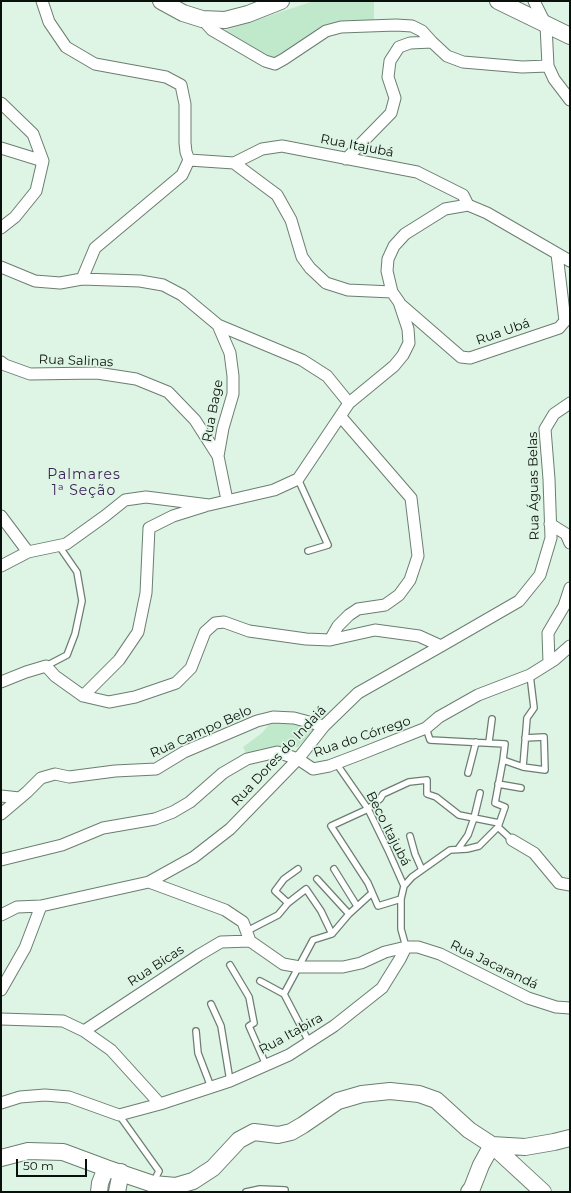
<!DOCTYPE html>
<meta charset="utf-8">
<style>
body{margin:0}
#map{position:relative;width:571px;height:1193px;overflow:hidden;background:#def4e4;font-family:Montserrat,sans-serif}
canvas{display:block}
.frame{position:absolute;inset:0;border:2px solid #0a110c;pointer-events:none}
.scale{position:absolute;left:16px;top:1159px;width:71px;height:18px;box-sizing:border-box;border:2px solid #0a110c;border-top:0;padding-left:5px;font-size:12px;line-height:14px;white-space:nowrap;color:#0a110c;-webkit-text-stroke:3px #def4e4;paint-order:stroke}
</style>
<div id="map">
<canvas width="571" height="1193"></canvas>
<div class="frame"></div>
<div class="scale">50 m</div>
</div>
<script>
const ctx = document.querySelector('canvas').getContext('2d');
ctx.lineJoin = 'round';
function paint(path, color) {
  ctx.fillStyle = color;
  ctx.fill(path, 'evenodd');
}
function poly(rows) {
  const path = new Path2D();
  for (const r of rows) {
    path.moveTo(r[0], r[1]);
    for (let i = 2; i < r.length; i += 2) path.lineTo(r[i], r[i + 1]);
  }
  return path;
}
function trace(path, color, width, dash) {
  ctx.strokeStyle = color;
  ctx.lineWidth = width;
  ctx.lineCap = dash ? 'butt' : 'round';
  ctx.setLineDash(dash || []);
  ctx.stroke(path);
}
function drawText(font, color, halo, rows, align = 'center') {
  ctx.font = font + ' Montserrat,sans-serif';
  ctx.lineWidth = 3.5;
  ctx.setLineDash([]);
  ctx.textBaseline = 'middle';
  ctx.strokeStyle = halo;
  ctx.fillStyle = color;
  for (const [text, x, y, turn = 0] of rows) {
    ctx.save();
    ctx.translate(x, y);
    ctx.rotate((+turn || 0) * Math.PI / 180);
    ctx.textAlign = isNaN(turn) ? turn : align;
    if (halo) ctx.strokeText(text, 0, 0);
    ctx.fillText(text, 0, 0);
    ctx.restore();
  }
}
paint(poly([
 [314,1,374,1,374,23,344,23,275,63,223,31],
 [272,721,291,722,316,728,298,747,260,749,247,755,243,747,262,733]
]), '#c0e9cc');
const lane = poly([
 [298,479,328,545,308,551],
 [46,666,67,655,75,634,82,601,77,572,59,546],
 [426,728,430,740,505,744,503,760],
 [489,742,492,719],
 [336,763,368,809,388,850,404,886],
 [523,767,545,770,544,737,525,738],
 [468,773,476,742],
 [498,784,521,788],
 [498,827,512,840],
 [410,836,415,854,422,870],
 [458,849,468,835,474,818,480,793],
 [334,869,357,906],
 [317,879,349,914],
 [401,899,378,906,368,883,331,826,368,809,380,799,383,794,409,782,427,780,427,794,436,797,459,815,499,823],
 [288,903,275,891,284,879,298,869],
 [247,931,278,915,288,903,306,889,321,911,332,934],
 [406,947,401,929,401,899,404,886,412,877,450,850,467,849,479,846,498,827,505,807,495,803,503,760,523,767,527,718,534,708,530,675],
 [230,965,249,997,254,1023,249,1026,266,1065],
 [260,981,284,994,309,1042],
 [284,994,313,940,332,934,349,914,372,893],
 [211,1004,221,1026,230,1081],
 [196,1031,198,1053,211,1087],
 [119,1115,159,1171,153,1183],
 [246,1192,260,1189,285,1190]
]);
const street = poly([
 [42,1,49,22,66,47,95,64,166,77,181,85,185,104,185,143,186,152,189,160,182,175,95,248,82,279],
 [534,1,546,25,548,66,554,79,570,100],
 [202,19,212,30,265,61,275,64,284,59,326,31,341,27,396,25,412,26,422,31,432,42,447,56,463,62,522,67,548,66],
 [1,103,33,134,43,161,36,191,15,217,1,228],
 [1,148,43,161],
 [346,159,391,113,395,98,388,77,390,61,399,47,410,43,432,42],
 [189,160,234,163,277,195,291,220,302,257,310,268,326,283,348,290,392,292],
 [234,163,262,149,282,146,417,172,463,195,468,205],
 [1,267,35,281,60,283,82,279,140,281,163,285,182,295,218,325,302,360,327,376,349,403],
 [400,304,461,357,470,358,559,328,565,321,557,254],
 [218,325,230,353,233,376,233,394,223,428,218,456],
 [1,362,5,365,30,374,97,373,136,379,168,392,195,420,218,456,227,500],
 [1,516,28,552],
 [550,524,566,534,570,543],
 [1,566,28,552,66,544,105,516,125,500,146,497,209,505,274,490,298,479,349,403,394,366,403,355,409,343,408,329,399,302,392,292,387,271,388,259,394,246,405,234,445,209,468,205,487,213,570,261],
 [330,640,338,626,349,615,358,609,385,605,399,595,410,580,418,556,411,498,341,417],
 [549,663,548,633,564,606,570,588],
 [1,682,26,672,46,666,55,676,83,696,109,702,135,697,176,683,191,668,205,632,215,623,224,622,249,631,306,639,330,640,375,630,419,636,441,646],
 [83,696,119,660,138,632,146,593,149,528,173,516,205,506],
 [1,796,19,798],
 [1,814,27,792,41,778,55,774,69,777,115,771,156,769,184,752,257,721,273,717,294,718,324,726],
 [512,840,534,853,559,883,570,885],
 [1,860,62,845,103,828,155,819,173,812,190,802,223,773,247,759,277,752,298,759,313,769,329,766,358,755,426,728,439,717,478,695,530,675,554,660,570,646],
 [149,882,225,910,243,922,250,941],
 [1,915,17,907,41,906],
 [1,990,25,948,41,906,149,882,194,857,230,829,298,759,324,726,358,693,441,646,519,601,540,575,551,538,549,479,545,429,554,414,570,403],
 [1,1019,63,1021,84,1031,111,1050,160,1104],
 [84,1031,199,955,221,942,250,941,283,964,300,967,343,967,361,963,385,952,406,947,418,947,440,954,528,998,556,1007,570,1008],
 [1,1103,20,1097,45,1095,69,1097,119,1115,160,1104,230,1081,289,1055,334,1026,382,988,400,959,406,947]
]);
const secondary = poly([
 [161,1,183,13,202,19,225,20,248,14,281,1],
 [498,1,570,36],
 [492,1145,543,1192],
 [1,1158,28,1151,63,1152,106,1168,153,1184,176,1186,193,1181,213,1168,239,1140,254,1132,278,1135,291,1132,303,1125,338,1101,362,1094,390,1091,419,1094,436,1100,469,1130,492,1145,525,1147,554,1142,570,1138],
 [99,1192,100,1183,106,1168],
 [117,1192,121,1172],
 [469,1192,472,1188,481,1165,492,1145]
]);
trace(lane, '#6b7e71', 8);
trace(street, '#6b7e71', 13);
trace(secondary, '#6b7e71', 18);
trace(lane, '#fff', 5.5);
trace(street, '#fff', 11);
trace(secondary, '#fff', 16);
drawText('13px', '#0a110c', '#def4e4', [
 ["Rua Itajubá",357,146,11],
 ["Rua Ubá",503,332,-19],
 ["Rua Salinas",76,361,2],
 ["Rua Bage",213,411,-79],
 ["Rua Águas Belas",534,486,-91],
 ["Rua Campo Belo",201,732,-24],
 ["Rua do Córrego",362,737,-19],
 ["Rua Dores do Indaiá",279,756,-47],
 ["Beco Itajubá",388,829,63],
 ["Rua Jacarandá",494,965,26],
 ["Rua Bicas",156,966,-33],
 ["Rua Itabira",291,1034,-29]
]);
ctx.letterSpacing = '1px';
drawText('14px', '#381b54', '#def4e4', [
 ["Palmares",84,475],
 ["1ª Seção",84,491]
]);
ctx.letterSpacing = '0px';
</script>
